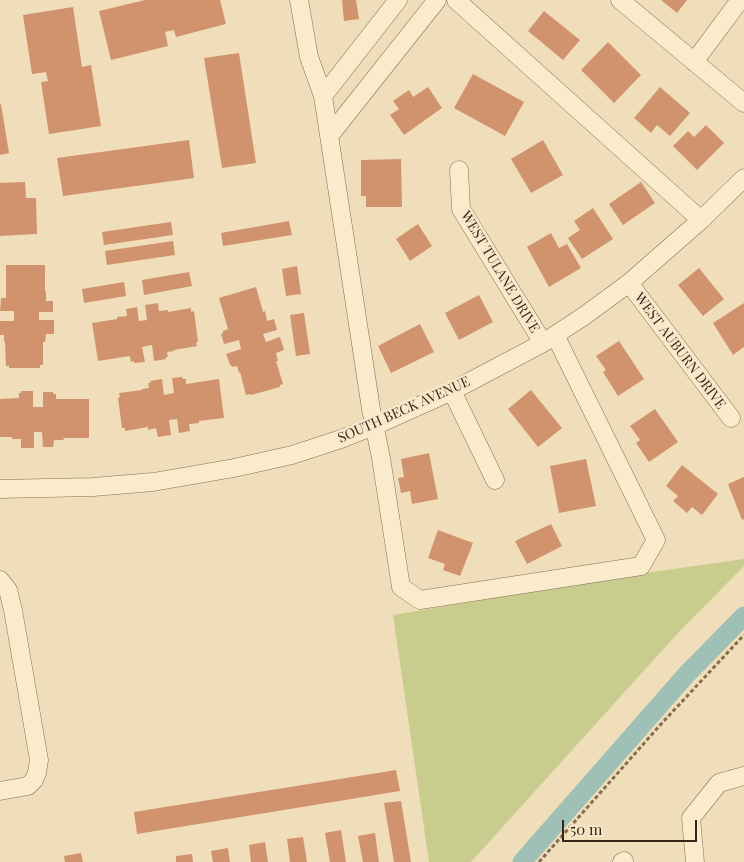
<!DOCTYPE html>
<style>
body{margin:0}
#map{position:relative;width:744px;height:862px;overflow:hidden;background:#f0deba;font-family:"Playfair Display",serif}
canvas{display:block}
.scale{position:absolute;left:562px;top:820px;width:135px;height:22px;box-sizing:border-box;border:2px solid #35261a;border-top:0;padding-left:6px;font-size:15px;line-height:18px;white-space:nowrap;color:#35261a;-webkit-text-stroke:4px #f7e8ca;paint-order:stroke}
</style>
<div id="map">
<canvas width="744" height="862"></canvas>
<div class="scale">50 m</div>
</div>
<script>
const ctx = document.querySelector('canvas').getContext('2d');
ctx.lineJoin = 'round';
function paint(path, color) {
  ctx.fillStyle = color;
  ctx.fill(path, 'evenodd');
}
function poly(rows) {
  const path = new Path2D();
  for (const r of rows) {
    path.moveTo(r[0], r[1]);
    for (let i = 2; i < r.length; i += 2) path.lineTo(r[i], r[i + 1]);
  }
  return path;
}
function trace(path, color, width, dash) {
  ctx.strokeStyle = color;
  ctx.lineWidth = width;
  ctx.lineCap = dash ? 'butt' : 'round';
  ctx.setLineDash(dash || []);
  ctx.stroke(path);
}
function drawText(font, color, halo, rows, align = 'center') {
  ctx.font = font + ' "Playfair Display",serif';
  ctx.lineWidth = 5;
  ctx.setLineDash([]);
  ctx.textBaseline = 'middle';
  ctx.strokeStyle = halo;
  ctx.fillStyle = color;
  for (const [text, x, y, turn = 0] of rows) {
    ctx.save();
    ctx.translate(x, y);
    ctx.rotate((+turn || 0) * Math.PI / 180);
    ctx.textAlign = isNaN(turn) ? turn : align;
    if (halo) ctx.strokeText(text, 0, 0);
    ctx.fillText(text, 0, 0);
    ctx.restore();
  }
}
paint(poly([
 [744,559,744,566,677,634,471,862,429,862,393,615,624,576]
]), '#c8cd8e');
trace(poly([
 [522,862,686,675,744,616]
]), '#9fc0b5', 19);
paint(poly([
 [145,0,220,0,226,24,176,37,174,30,165,32,168,46,111,60,99,11],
 [342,0,356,0,359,19,344,21],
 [661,0,687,0,677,13],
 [73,7,82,67,91,65,101,126,49,134,41,82,48,81,46,72,32,74,23,15],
 [544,11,580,40,563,60,528,31],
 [608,42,641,75,614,103,581,70],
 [239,53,256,163,222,168,204,58],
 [473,74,524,102,505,136,454,108],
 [428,87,442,108,404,135,390,115,399,109,393,101,409,90,413,97],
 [660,87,690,113,670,136,657,125,651,133,634,118],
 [0,104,1,104,9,153,0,155],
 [706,125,724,143,697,170,673,146,688,131,694,137],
 [189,140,194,178,63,196,57,158],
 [543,140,563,175,531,193,511,159],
 [401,159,402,207,366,207,366,196,361,196,361,160],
 [25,182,26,198,36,198,37,234,0,236,0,183],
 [641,182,655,203,623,225,609,204],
 [593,208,613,239,582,259,568,238,580,230,574,221],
 [289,221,292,235,223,246,221,233],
 [171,222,173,235,104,245,102,232],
 [418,224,432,246,410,261,396,239],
 [551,233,559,248,567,244,581,268,549,287,527,247],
 [173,241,175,255,107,265,105,251],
 [6,265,45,265,45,291,46,291,46,301,53,301,53,312,39,312,39,320,54,320,54,334,46,334,45,342,43,342,43,365,40,365,40,368,9,368,9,366,6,366,5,342,4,342,4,335,0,335,0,321,14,321,14,311,0,311,1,298,6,298],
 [297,266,301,294,286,296,282,269],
 [699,268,724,299,703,316,678,285],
 [189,272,192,286,144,295,142,280],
 [124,282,126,296,84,303,82,289],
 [256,287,263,312,265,311,267,321,274,319,277,330,263,334,266,342,280,337,284,350,276,353,278,361,276,361,283,384,280,385,280,387,251,395,250,394,246,395,240,372,239,373,237,366,232,367,231,365,230,365,226,354,241,349,239,340,224,344,221,334,223,333,223,331,228,329,219,298],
 [479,295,493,322,459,340,445,313],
 [158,303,159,311,168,310,168,312,191,308,191,312,194,311,198,342,196,342,197,346,174,350,174,351,167,352,168,357,166,357,166,359,154,361,152,345,142,347,145,362,134,363,134,361,131,362,130,356,98,361,92,323,117,319,117,317,127,316,126,309,137,307,139,321,147,320,145,305],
 [744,303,744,347,733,355,713,323],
 [304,313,310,354,296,356,290,315],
 [420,324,434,352,391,373,378,346],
 [619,341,644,379,618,396,603,372,606,370,596,356],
 [182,377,183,379,186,379,186,384,219,379,224,418,199,421,199,423,189,424,190,431,179,433,177,419,169,420,171,435,158,437,156,428,148,430,148,427,125,431,125,428,122,428,118,398,120,397,119,393,142,390,142,389,149,388,148,383,151,383,150,381,162,379,164,395,174,393,172,378],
 [531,390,562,428,538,447,508,409],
 [21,391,33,391,33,407,43,407,43,392,53,392,53,394,56,394,56,399,89,399,89,438,63,438,64,440,54,440,53,447,43,447,42,432,34,432,34,448,21,448,21,439,12,439,12,437,0,437,0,399,19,398,19,393,21,393],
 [655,409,678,442,649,462,636,443,640,440,630,426],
 [429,453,438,499,412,504,410,491,401,493,398,478,404,477,401,459],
 [586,459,596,506,559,513,550,466],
 [682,465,718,494,702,515,692,507,687,513,673,501,678,496,666,486],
 [744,477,744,519,742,520,728,484],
 [551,524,562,546,527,564,515,541],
 [438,530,473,543,460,576,443,570,445,564,428,558],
 [396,770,400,791,137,834,134,812],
 [401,801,411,862,394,862,384,803],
 [341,830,346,862,330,862,325,833],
 [375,833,379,862,363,862,358,836],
 [303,837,307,862,290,862,287,839],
 [265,842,268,862,251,862,249,845],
 [228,848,230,862,213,862,211,851],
 [81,853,83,862,65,862,64,856],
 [192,854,193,862,176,862,176,856]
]), '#d0936e');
const minor = poly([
 [299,0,309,57,323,96,371,409,381,458,401,587,420,600,641,566,656,540,555,335],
 [456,0,701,220],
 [620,0,744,103],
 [694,62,740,0],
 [323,96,398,0],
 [330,135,437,0],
 [459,170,461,209,543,343],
 [629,283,731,418],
 [452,391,495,480],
 [0,489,93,487,153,482,188,476,234,468,292,455,341,439,374,426,452,391,543,343,584,316,629,283,701,220,744,178],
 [0,580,8,590,13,610,39,760,37,773,34,780,28,786,0,791],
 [622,862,624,861,624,862],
 [695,862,691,818,719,783,744,776]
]);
trace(minor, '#876d54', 19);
trace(poly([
 [539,862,662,723,744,635]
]), '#876d54', 3, [4, 2.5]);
trace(minor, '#faebcd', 18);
drawText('14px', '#35261a', '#f7e8ca', [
 ["WEST TULANE DRIVE",500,272,59],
 ["WEST AUBURN DRIVE",680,351,53],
 ["SOUTH BECK AVENUE",404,410,-24]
]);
</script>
